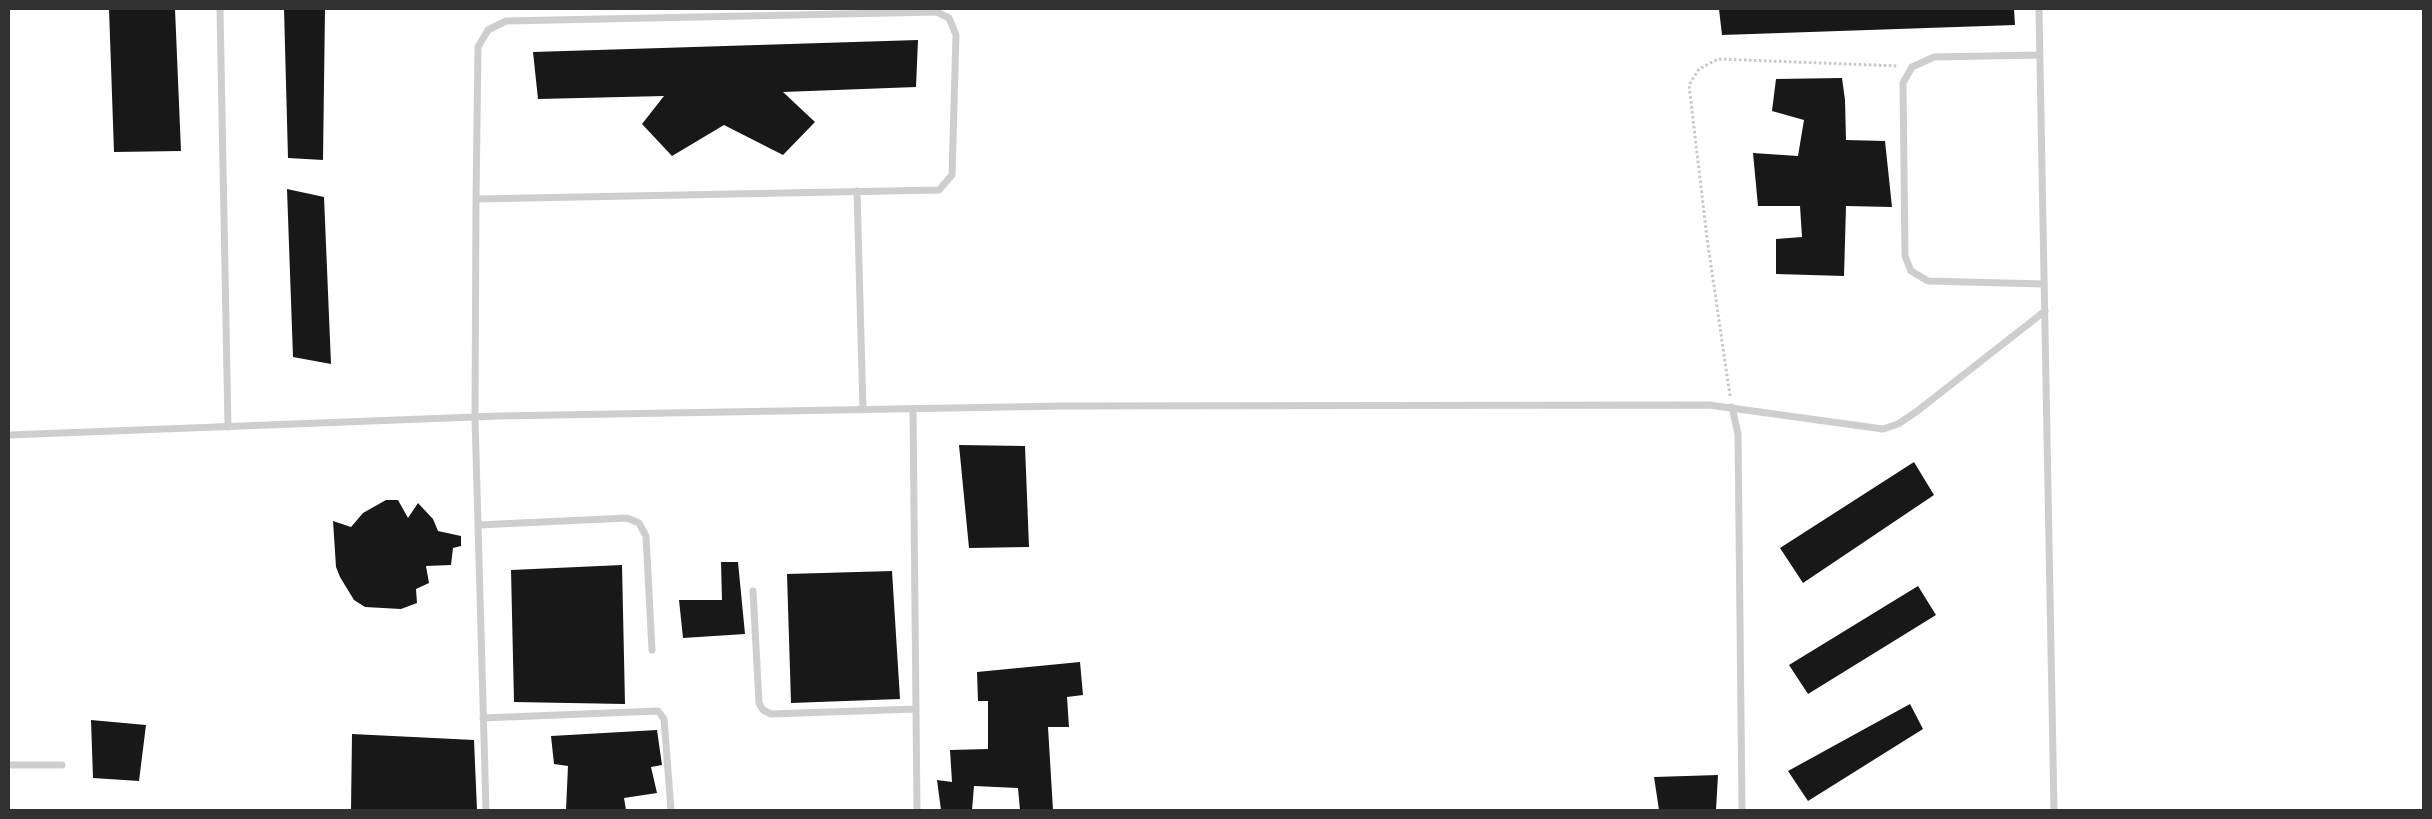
<!DOCTYPE html>
<style>
body{margin:0}
#map{position:relative;width:2432px;height:819px;overflow:hidden;background:#fff;font-family:"Alegreya Sans",sans-serif}
canvas{display:block}
.frame{position:absolute;inset:0;border:10px solid #313131;pointer-events:none}
</style>
<div id="map">
<canvas width="2432" height="819"></canvas>
<div class="frame"></div>
</div>
<script>
const ctx = document.querySelector('canvas').getContext('2d');
ctx.lineJoin = 'round';
function paint(path, color) {
  ctx.fillStyle = color;
  ctx.fill(path, 'evenodd');
}
function poly(rows) {
  const path = new Path2D();
  for (const r of rows) {
    path.moveTo(r[0], r[1]);
    for (let i = 2; i < r.length; i += 2) path.lineTo(r[i], r[i + 1]);
  }
  return path;
}
function trace(path, color, width, dash) {
  ctx.strokeStyle = color;
  ctx.lineWidth = width;
  ctx.lineCap = dash ? 'butt' : 'round';
  ctx.setLineDash(dash || []);
  ctx.stroke(path);
}
paint(poly([
 [109,9,175,9,181,151,114,152],
 [284,9,325,9,323,160,288,158],
 [1719,9,2014,9,2015,25,1722,35],
 [918,40,916,87,783,92,815,122,783,155,724,125,672,156,642,124,664,96,538,99,533,52],
 [1842,78,1845,100,1846,140,1885,141,1892,207,1846,206,1844,276,1776,274,1776,239,1802,237,1800,206,1758,206,1753,153,1798,156,1804,120,1772,111,1776,79],
 [287,189,324,197,331,364,293,357],
 [959,445,1025,446,1029,547,969,548],
 [1914,462,1934,495,1803,583,1780,548],
 [386,500,398,500,408,518,418,503,433,519,438,531,461,536,461,546,453,548,451,565,426,566,429,583,416,589,417,603,401,609,365,607,354,600,340,577,336,567,333,521,351,527,363,513],
 [721,562,738,562,745,634,683,638,679,600,722,600],
 [622,565,625,704,514,702,511,570],
 [892,571,900,699,791,703,787,574],
 [1918,586,1936,615,1808,694,1789,665],
 [1080,662,1083,695,1067,697,1069,727,1048,727,1053,810,1020,810,1018,788,974,786,972,810,941,810,937,780,952,782,950,750,988,749,988,701,978,701,977,672],
 [1910,704,1923,729,1808,801,1788,771],
 [91,720,146,725,139,781,93,778],
 [657,730,662,765,651,767,657,793,624,798,626,810,566,810,568,766,554,764,551,736],
 [352,734,474,740,477,810,351,810],
 [1718,775,1716,810,1659,810,1654,777]
]), '#181818');
trace(poly([
 [1730,396,1707,238,1689,85,1699,69,1718,59,1899,66]
]), '#c8c8c8', 3, [2.5, 2.5]);
trace(poly([
 [220,9,228,427],
 [2039,9,2054,810],
 [2039,55,1934,57,1912,67,1903,83,1905,256,1911,271,1928,281,2044,284],
 [857,191,863,410],
 [476,199,939,190,952,175,956,35,949,18,937,12,506,21,488,30,478,47,476,199,475,417,486,810],
 [1732,407,1738,434,1742,810],
 [913,409,917,810],
 [9,435,500,416,1064,406,1709,405,1883,429,1898,424,1916,412,2045,311],
 [478,525,627,518,639,523,646,536,652,650],
 [753,591,759,703,763,710,771,714,916,709],
 [483,718,658,711,664,719,671,810],
 [9,765,62,765]
]), '#cecece', 7);
</script>
